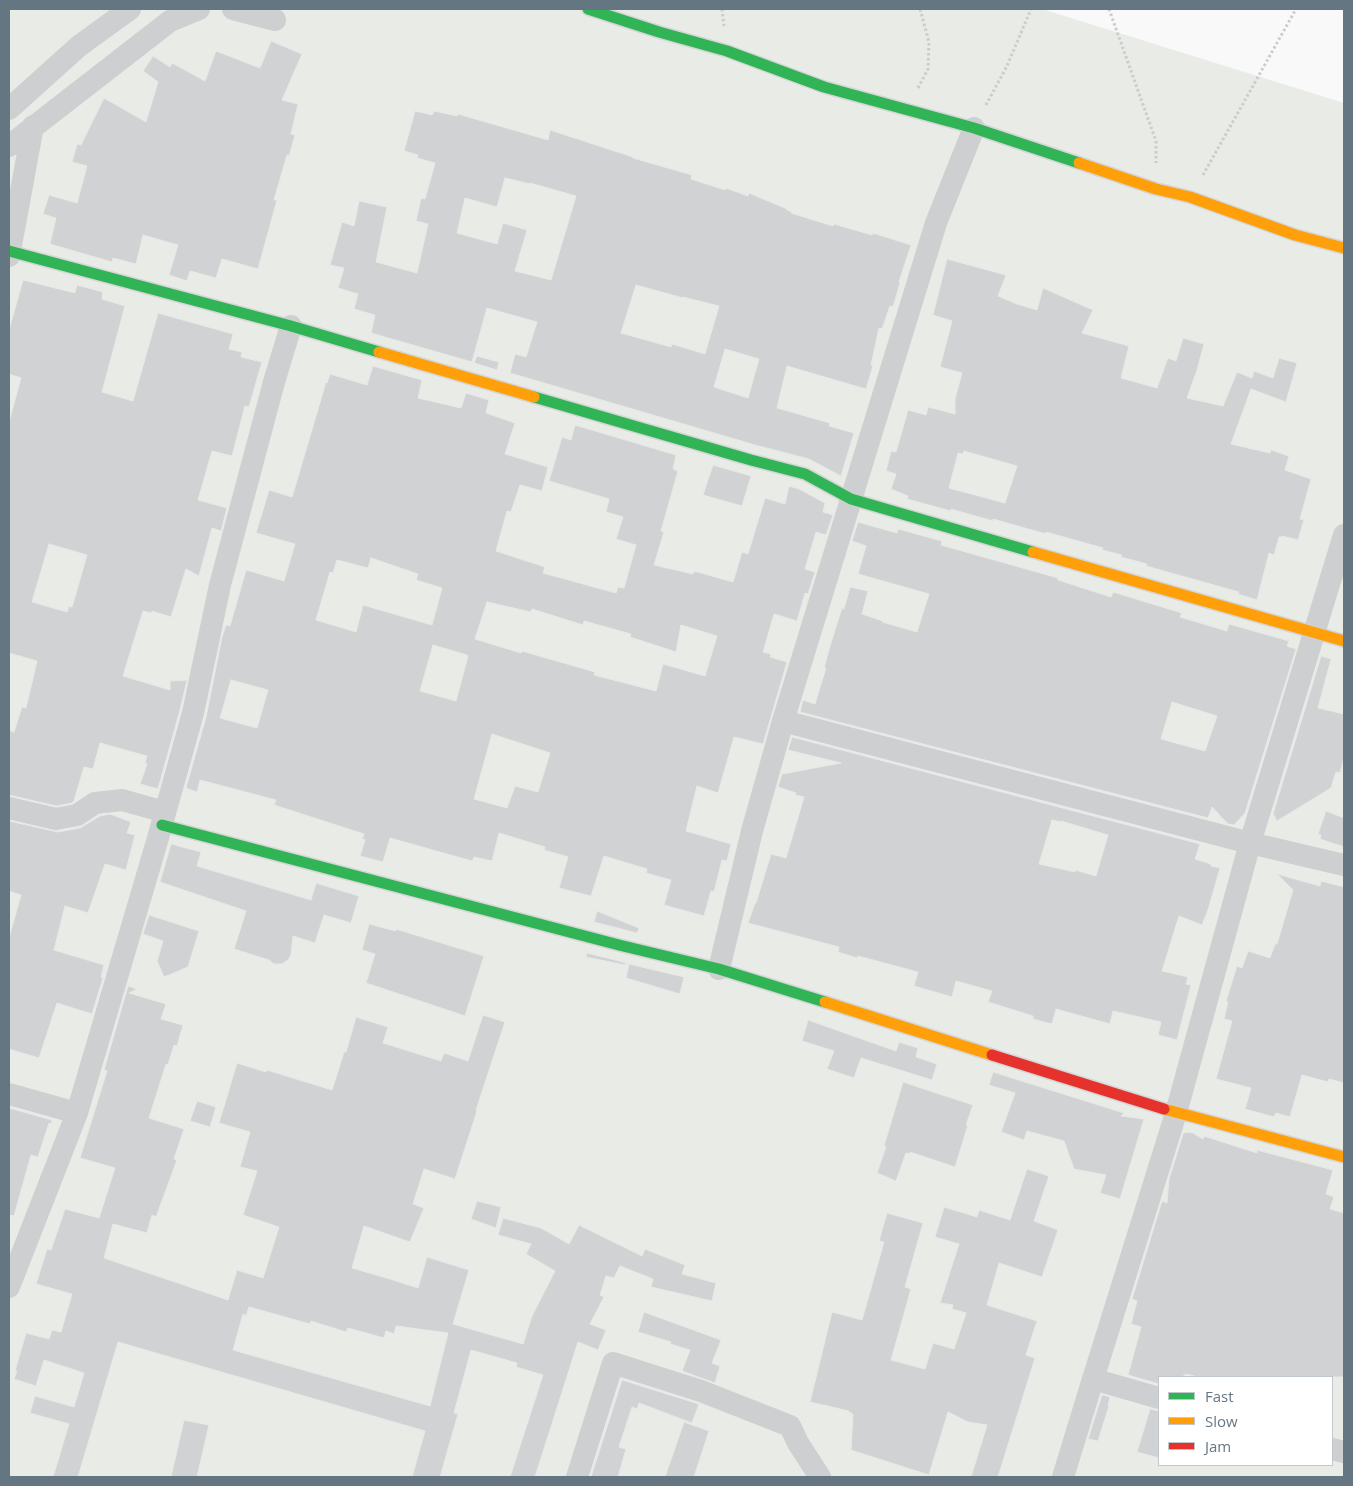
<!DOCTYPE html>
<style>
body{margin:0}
#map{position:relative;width:1353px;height:1486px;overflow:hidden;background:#f9f9f9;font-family:"Open Sans",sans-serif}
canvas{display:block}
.frame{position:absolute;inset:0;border:10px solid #657683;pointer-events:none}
.legend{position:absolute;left:1158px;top:1376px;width:175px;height:90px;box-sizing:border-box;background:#fff;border:1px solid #c1c8cd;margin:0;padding:6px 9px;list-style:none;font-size:15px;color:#657683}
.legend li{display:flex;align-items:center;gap:10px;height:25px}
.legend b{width:25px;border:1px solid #c1c8cd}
</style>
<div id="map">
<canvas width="1353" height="1486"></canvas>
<div class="frame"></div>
<ul class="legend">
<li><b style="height:6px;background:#30b455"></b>Fast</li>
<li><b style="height:6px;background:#ff9f0a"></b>Slow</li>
<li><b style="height:6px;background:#e5322d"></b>Jam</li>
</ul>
</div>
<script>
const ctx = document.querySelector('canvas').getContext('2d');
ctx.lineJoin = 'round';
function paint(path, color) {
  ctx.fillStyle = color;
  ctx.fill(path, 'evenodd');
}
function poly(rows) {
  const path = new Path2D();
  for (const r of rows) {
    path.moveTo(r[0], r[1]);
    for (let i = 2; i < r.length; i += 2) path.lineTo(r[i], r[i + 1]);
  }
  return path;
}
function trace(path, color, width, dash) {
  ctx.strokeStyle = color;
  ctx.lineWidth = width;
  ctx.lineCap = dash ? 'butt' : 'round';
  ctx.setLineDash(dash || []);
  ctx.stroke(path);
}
paint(poly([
 [9,9,1042,9,1344,103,1344,1477,9,1477],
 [1159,1377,1332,1377,1332,1465,1159,1465]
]), '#e8ebe6');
const building = poly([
 [271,41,302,54,282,100,298,104,291,134,295,135,289,156,287,155,274,200,277,200,258,269,222,259,216,278,190,271,187,281,169,275,178,245,143,235,136,264,113,258,112,262,50,244,56,218,43,214,49,195,77,203,87,166,72,162,77,144,81,145,104,98,146,122,158,82,143,71,153,56,170,67,172,63,205,81,216,51,260,68,271,41],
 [415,111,432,115,434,111,457,116,458,114,548,140,550,130,633,157,633,158,692,175,691,179,725,190,726,188,748,196,749,193,787,209,787,210,792,212,791,213,833,226,834,224,872,235,873,233,911,245,899,282,900,283,893,307,890,306,882,329,879,328,871,365,873,366,866,389,787,366,777,408,830,423,829,426,854,433,841,476,809,459,755,445,510,373,515,354,526,357,537,322,487,308,472,362,371,333,375,315,354,309,358,294,338,288,344,268,330,265,342,222,354,226,359,201,387,207,376,262,417,273,428,224,416,221,421,198,425,199,435,163,417,158,418,155,404,151,415,111],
 [505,178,530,184,530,183,576,196,551,280,515,271,527,230,503,223,497,244,457,233,465,198,497,207,505,178],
 [636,285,683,298,683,297,719,306,705,354,672,344,671,347,621,333,636,285],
 [725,349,759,359,748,398,714,387,725,349],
 [947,259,1006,275,998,296,1017,304,1037,310,1043,288,1093,310,1082,333,1129,346,1121,378,1157,388,1168,358,1176,361,1183,338,1204,344,1197,370,1187,398,1223,406,1237,372,1252,378,1254,371,1273,378,1279,358,1297,363,1286,402,1251,389,1231,444,1270,453,1271,450,1289,456,1285,470,1311,479,1300,519,1304,520,1298,540,1282,536,1282,537,1279,537,1274,555,1269,553,1257,600,1238,594,1239,592,1146,566,1147,564,1121,557,1122,555,1102,550,1103,548,1046,532,1046,534,993,519,993,521,951,509,951,511,907,499,908,496,891,489,896,474,886,471,891,451,896,452,908,410,926,415,928,407,955,414,955,399,962,373,940,367,952,321,933,315,947,259],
 [964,451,1017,466,1005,503,949,488,958,453,963,454,964,451],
 [23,280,75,293,77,285,103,292,102,299,125,306,102,392,133,401,158,313,233,334,229,349,242,352,241,357,262,362,249,407,245,406,232,456,212,451,198,500,227,508,221,531,212,528,199,576,186,569,171,617,152,611,151,613,143,611,123,676,170,690,170,681,187,680,180,710,158,789,140,784,147,764,145,763,147,756,100,743,93,769,84,767,74,801,72,803,56,806,9,795,9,730,14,732,22,707,26,708,37,661,9,653,9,422,21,378,9,374,9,330,23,280],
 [49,544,87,555,72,607,69,606,67,612,32,602,49,544],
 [477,356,499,362,497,370,474,363,477,356],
 [373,366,422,380,418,398,461,408,466,393,489,400,486,413,515,423,505,454,548,467,542,491,520,485,511,512,507,511,496,551,545,567,543,573,616,593,618,587,624,588,636,545,616,539,623,517,606,512,609,499,549,481,562,437,571,440,575,425,676,455,673,469,678,471,661,531,664,532,654,565,693,574,694,571,733,582,742,552,748,554,765,498,785,504,789,486,799,489,825,503,823,512,833,515,826,535,816,532,805,569,815,572,808,594,805,593,797,621,774,614,763,652,771,654,770,657,787,662,763,744,734,737,718,793,697,786,686,831,731,844,727,861,722,860,714,892,711,891,704,916,664,905,671,880,646,873,647,869,604,856,591,896,559,888,568,857,544,850,545,847,499,833,492,861,474,857,472,861,390,838,383,862,360,856,365,840,362,839,364,834,274,805,276,800,200,780,197,792,186,788,206,717,222,637,226,625,230,626,246,570,284,581,295,544,256,533,269,490,292,497,293,494,326,382,327,383,330,374,367,385,373,366],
 [371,558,418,574,416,580,442,588,432,625,363,605,356,632,316,620,330,572,333,573,337,560,368,568,371,558],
 [487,602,531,612,532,609,583,625,584,621,631,634,630,637,676,652,681,625,717,636,705,676,663,664,656,691,594,675,595,672,522,651,521,653,475,639,487,602],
 [433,645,467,655,468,656,456,701,420,691,433,645],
 [231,680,268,690,257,728,220,718,231,680],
 [492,734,550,753,538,792,515,786,507,808,474,799,492,734],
 [713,465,751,476,742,506,703,495,713,465],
 [858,522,897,533,898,529,942,541,941,545,1058,578,1058,580,1111,597,1113,592,1182,613,1180,617,1227,631,1229,624,1289,641,1287,646,1296,649,1245,813,1234,825,1228,824,1212,807,1208,818,800,712,803,700,815,704,826,668,824,668,830,646,842,608,844,609,850,587,868,591,862,614,883,621,882,622,917,632,929,594,858,574,866,546,852,541,858,522],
 [1172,702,1217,716,1205,751,1161,739,1172,702],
 [1321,656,1331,659,1318,708,1344,714,1344,757,1340,773,1336,772,1331,788,1277,821,1273,814,1321,656],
 [792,737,1200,844,1195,859,1211,864,1211,866,1220,868,1208,910,1202,925,1179,916,1162,971,1188,977,1186,984,1191,985,1177,1040,1158,1035,1161,1022,1113,1011,1110,1024,1056,1009,1052,1024,1033,1019,1033,1016,988,1002,992,991,956,981,952,997,914,986,918,972,858,956,857,958,838,952,839,947,748,923,755,903,756,903,771,854,786,858,804,797,795,795,796,793,778,787,782,774,841,763,788,750,792,737],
 [1052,820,1061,822,1061,821,1108,835,1096,876,1075,870,1075,872,1039,864,1052,820],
 [1326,811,1344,818,1344,847,1320,839,1321,835,1318,834,1326,811],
 [110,814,131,822,127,833,135,835,126,870,105,864,88,913,65,906,54,950,104,965,101,977,103,978,92,1014,57,1003,39,1058,9,1049,9,938,21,895,9,891,9,821,58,832,80,828,100,816,110,814],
 [171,844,201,852,197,866,311,900,316,883,359,896,351,923,324,915,315,943,293,936,291,955,288,960,282,964,274,964,269,960,234,949,246,911,160,882,171,844],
 [1277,874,1320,886,1321,881,1344,887,1344,1083,1329,1079,1328,1082,1302,1075,1290,1117,1276,1113,1274,1117,1245,1109,1251,1088,1216,1079,1232,1021,1224,1019,1228,1002,1226,1001,1237,966,1242,968,1248,951,1270,958,1275,944,1277,944,1293,890,1277,874],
 [597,911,639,928,637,933,594,922,597,911],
 [149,915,199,931,188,967,164,977,157,961,163,941,143,934,149,915],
 [369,924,396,931,396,929,484,956,465,1016,366,983,375,954,362,950,369,924],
 [587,953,615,960,626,963,625,965,586,957,587,953],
 [629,964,684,977,680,994,626,978,629,964],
 [128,986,137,989,129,993,166,1004,161,1019,183,1025,177,1046,174,1045,168,1065,166,1064,149,1118,184,1129,174,1159,177,1160,156,1217,152,1215,147,1233,113,1224,104,1258,228,1300,237,1270,263,1278,279,1227,243,1215,257,1171,240,1167,250,1132,219,1123,237,1063,266,1072,267,1070,332,1090,344,1052,346,1052,356,1017,388,1027,383,1043,441,1061,444,1053,468,1061,483,1015,505,1022,476,1110,477,1111,455,1179,424,1169,413,1204,424,1208,410,1242,364,1226,352,1268,390,1279,418,1288,427,1257,469,1270,453,1324,523,1344,532,1316,555,1271,526,1254,531,1244,498,1235,503,1218,541,1228,569,1244,579,1225,642,1256,645,1249,685,1265,682,1274,716,1283,712,1301,651,1287,653,1279,620,1266,614,1278,606,1276,600,1295,604,1297,590,1324,606,1330,598,1350,578,1342,535,1477,510,1477,543,1375,516,1367,517,1363,471,1350,454,1413,458,1414,440,1477,412,1477,425,1431,118,1342,78,1477,53,1477,69,1424,30,1413,35,1396,74,1407,84,1373,44,1360,36,1386,14,1379,17,1371,15,1371,26,1333,49,1339,52,1330,61,1332,72,1294,36,1284,47,1249,51,1250,65,1209,99,1218,115,1168,80,1158,107,1071,104,1070,128,986],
 [249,1307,310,1324,311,1321,346,1332,348,1328,384,1338,386,1331,394,1334,396,1326,448,1333,430,1406,233,1350,243,1314,246,1316,249,1307],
 [808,1020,896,1051,899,1042,918,1048,916,1057,937,1064,932,1080,861,1058,854,1078,827,1069,834,1051,802,1041,808,1020],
 [993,1072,1124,1113,1121,1116,1144,1119,1120,1199,1100,1193,1106,1175,1074,1169,1064,1141,1027,1131,1024,1140,1001,1132,1015,1093,989,1085,993,1072],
 [903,1082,973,1105,966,1125,968,1125,955,1167,910,1152,910,1154,906,1153,896,1181,877,1173,886,1147,884,1146,903,1082],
 [197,1101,216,1107,210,1127,190,1121,197,1101],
 [9,1108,52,1120,51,1124,49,1123,38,1157,31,1155,14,1216,9,1215,9,1108],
 [1186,1132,1193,1133,1203,1139,1204,1136,1257,1153,1257,1150,1333,1170,1326,1194,1334,1197,1330,1209,1344,1213,1344,1377,1198,1377,1186,1374,1182,1377,1159,1377,1159,1384,1128,1375,1141,1327,1131,1324,1137,1301,1132,1299,1162,1201,1167,1203,1169,1179,1183,1134,1186,1132],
 [1027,1169,1049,1176,1034,1221,1058,1230,1042,1277,999,1263,987,1305,1037,1321,1026,1355,1035,1358,998,1477,971,1477,987,1425,968,1422,948,1412,929,1475,851,1450,853,1414,849,1412,849,1411,810,1402,832,1312,862,1320,884,1242,879,1241,887,1213,923,1223,905,1287,911,1289,891,1360,925,1369,933,1343,954,1349,966,1313,952,1309,953,1305,940,1303,959,1244,935,1237,944,1207,977,1217,979,1210,1010,1220,1027,1169],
 [477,1201,501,1207,496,1228,471,1219,477,1201],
 [644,1312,721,1340,712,1363,720,1366,715,1383,682,1371,690,1350,670,1344,671,1342,638,1332,644,1312],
 [622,1380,699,1404,692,1423,639,1403,637,1409,632,1407,619,1447,626,1449,618,1477,591,1477,622,1380],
 [1102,1395,1110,1397,1108,1406,1109,1406,1098,1441,1088,1439,1102,1395],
 [1150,1409,1159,1411,1159,1458,1137,1452,1150,1409],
 [184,1420,209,1425,197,1477,171,1477,184,1420],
 [684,1422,709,1431,694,1477,665,1477,684,1422]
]);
paint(building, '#d0d2d3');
trace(building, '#e8e8e8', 1);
const fast = poly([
 [588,9,659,32,727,51,824,87,974,128,1079,163],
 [9,251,291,326,379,352],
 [534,397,751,460,805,474,851,499,1033,552],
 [162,825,619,945,719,969,825,1002]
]);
const slow = poly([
 [1079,163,1156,189,1190,197,1295,235,1344,248],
 [379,352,534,397],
 [1033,552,1344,641],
 [825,1002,992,1055],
 [1164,1109,1344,1157]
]);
const jam = poly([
 [992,1055,1164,1109]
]);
trace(fast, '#d5d6d7', 14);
trace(slow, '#d5d6d7', 14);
trace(jam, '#d5d6d7', 14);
trace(poly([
 [722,9,724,26],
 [1109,9,1156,141,1156,163],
 [918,88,928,69,929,42,920,9],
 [986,105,1007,66,1031,9],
 [1203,175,1296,9]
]), '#cbcccd', 3, [2.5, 2.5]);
trace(poly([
 [233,9,275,20],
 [9,109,79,46,130,9],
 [9,146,170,21,199,9],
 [9,256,33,126],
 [783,721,1250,843,1344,865],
 [9,808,56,819,77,815,95,803,122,800,165,812],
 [719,969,752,831,783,721,936,223,974,128],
 [9,1094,77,1113],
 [9,1287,77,1113,158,838,193,713,220,585,274,382,291,326],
 [1093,1379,1159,1398],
 [1332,1449,1344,1452],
 [577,1477,613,1363,701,1391,790,1426,798,1443,820,1477],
 [1063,1477,1093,1379,1176,1113,1250,843,1344,535]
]), '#cecfd0', 22);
trace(fast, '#30b455', 11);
trace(slow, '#ff9f0a', 11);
trace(jam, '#e5322d', 11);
</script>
